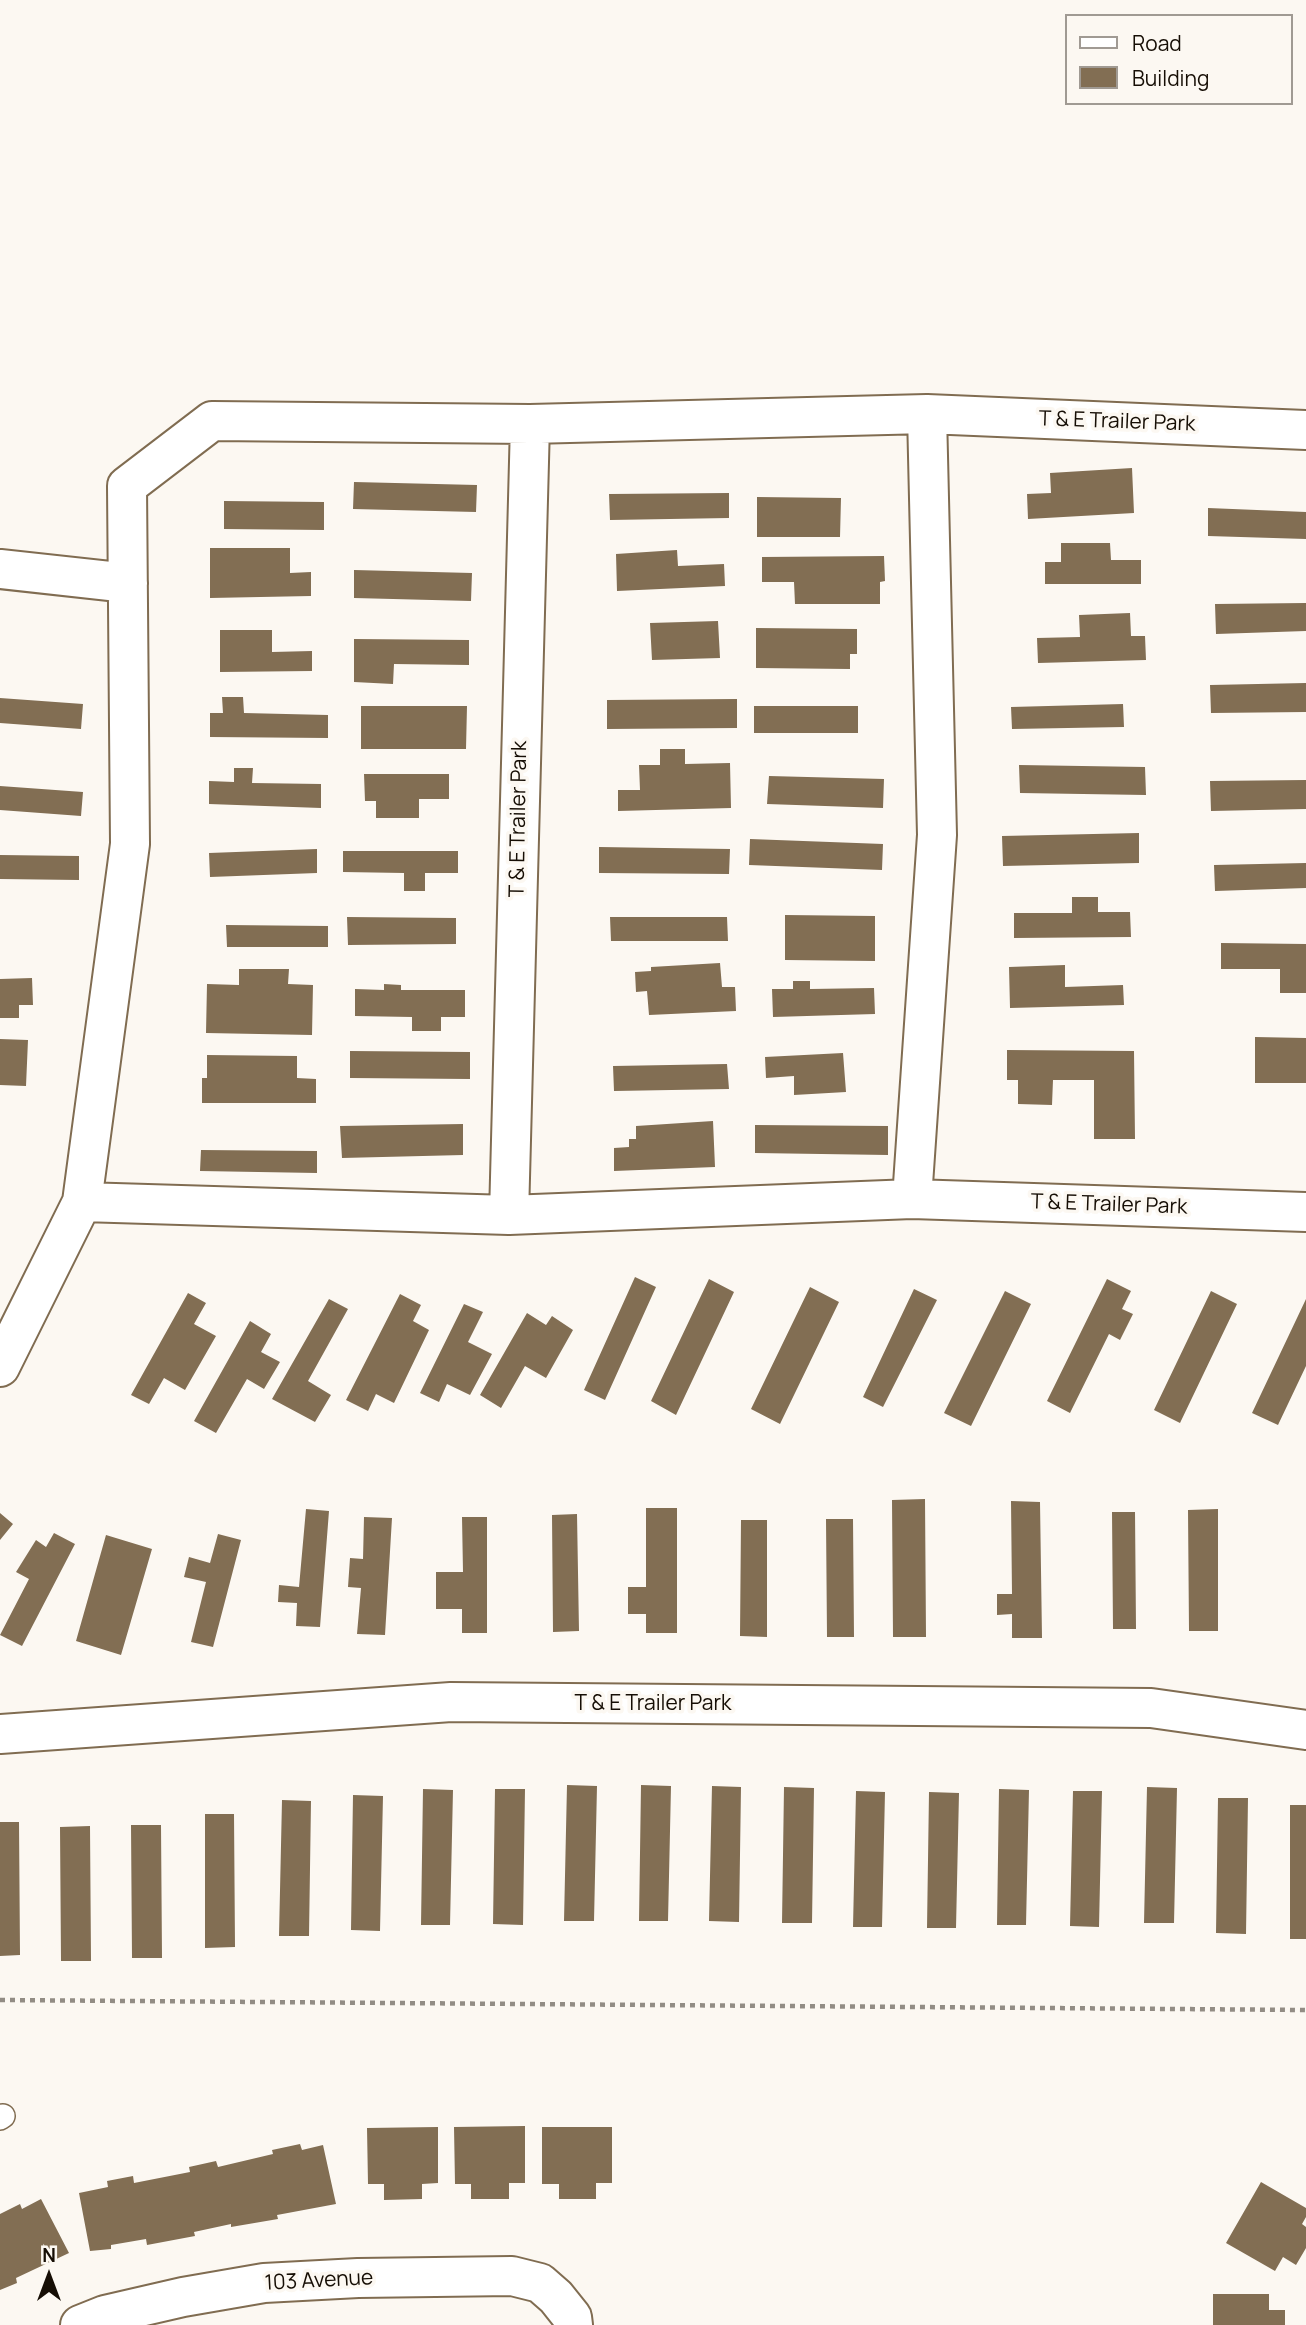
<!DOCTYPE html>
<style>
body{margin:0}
#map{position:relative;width:1306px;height:2325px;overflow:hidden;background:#fcf8f2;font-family:Manrope,sans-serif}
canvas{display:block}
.legend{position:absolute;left:1065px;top:14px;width:228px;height:91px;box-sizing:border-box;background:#fcf8f2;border:2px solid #a09a93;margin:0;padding:9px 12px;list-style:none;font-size:21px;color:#160e05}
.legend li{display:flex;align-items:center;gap:14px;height:35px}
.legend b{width:35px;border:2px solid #a09a93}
.north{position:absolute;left:14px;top:2241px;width:70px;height:70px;-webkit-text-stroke:5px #fcf8f2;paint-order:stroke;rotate:0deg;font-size:19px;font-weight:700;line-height:28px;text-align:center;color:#160e05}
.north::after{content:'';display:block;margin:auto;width:24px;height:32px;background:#160e05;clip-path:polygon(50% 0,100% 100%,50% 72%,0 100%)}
</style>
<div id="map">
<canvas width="1306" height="2325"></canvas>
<ul class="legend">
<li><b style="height:9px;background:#fff"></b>Road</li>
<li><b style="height:19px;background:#826e53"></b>Building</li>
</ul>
<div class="north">N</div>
</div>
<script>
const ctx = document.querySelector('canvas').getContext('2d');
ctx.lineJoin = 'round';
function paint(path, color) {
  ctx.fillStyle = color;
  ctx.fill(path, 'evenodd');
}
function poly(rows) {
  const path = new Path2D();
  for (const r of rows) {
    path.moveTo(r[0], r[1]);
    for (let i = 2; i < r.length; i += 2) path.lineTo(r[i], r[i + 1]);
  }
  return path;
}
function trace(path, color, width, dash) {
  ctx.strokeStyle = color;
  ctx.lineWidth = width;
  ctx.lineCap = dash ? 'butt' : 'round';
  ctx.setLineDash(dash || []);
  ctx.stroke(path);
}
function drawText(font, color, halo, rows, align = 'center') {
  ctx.font = font + ' Manrope,sans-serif';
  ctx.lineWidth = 7;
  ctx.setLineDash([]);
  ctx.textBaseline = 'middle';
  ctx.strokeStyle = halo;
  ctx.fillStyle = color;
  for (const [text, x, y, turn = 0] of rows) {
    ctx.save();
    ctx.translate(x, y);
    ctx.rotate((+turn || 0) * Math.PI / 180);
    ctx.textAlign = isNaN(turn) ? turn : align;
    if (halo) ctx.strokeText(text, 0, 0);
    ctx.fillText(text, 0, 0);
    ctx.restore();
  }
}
paint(poly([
 [1132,468,1134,513,1028,519,1027,494,1051,493,1050,473],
 [354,482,477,485,476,512,353,509],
 [729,493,729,518,610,520,609,494],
 [757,497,841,498,840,537,757,537],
 [224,501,324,502,324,530,224,529],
 [1208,508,1306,512,1306,539,1208,536],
 [1061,543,1110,543,1111,560,1141,560,1141,584,1045,584,1045,562,1061,562],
 [210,548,290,548,290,573,311,572,311,596,210,598],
 [677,550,678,566,724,564,725,586,617,591,616,554],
 [884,556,885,581,880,582,880,604,795,604,794,582,762,582,762,557],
 [354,570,472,573,471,601,354,598],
 [1306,603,1306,631,1216,634,1215,604],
 [1130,613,1131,636,1145,636,1146,660,1038,663,1037,638,1080,637,1079,615],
 [718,621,720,658,652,660,650,623],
 [756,628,857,629,857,654,850,654,850,669,756,668],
 [220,630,272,630,272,652,312,651,312,671,220,672],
 [354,639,469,640,469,665,394,664,393,684,354,682],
 [1306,683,1306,712,1211,713,1210,685],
 [222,697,243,697,244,713,328,715,328,738,210,737,210,713,223,713],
 [0,698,83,704,81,729,0,723],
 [737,699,737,728,607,729,607,700],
 [1123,704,1124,727,1012,729,1011,707],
 [361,706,467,706,466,749,361,749],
 [754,706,858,706,858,733,754,733],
 [660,749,685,749,685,764,730,763,731,808,618,811,618,790,640,790,639,765,660,765],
 [1019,765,1145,767,1146,795,1020,793],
 [234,768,253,768,252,783,321,784,321,808,209,804,209,781,234,782],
 [364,774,449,774,449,799,419,799,419,818,376,818,376,801,365,801],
 [769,776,884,779,883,808,767,804],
 [1306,780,1306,809,1211,811,1210,781],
 [0,786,83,792,81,816,0,810],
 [1139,833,1139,863,1003,866,1002,836],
 [750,839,883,844,882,870,749,865],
 [599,847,730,849,729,874,599,873],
 [317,849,317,873,210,877,209,853],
 [343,851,458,851,458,873,425,873,425,891,404,891,404,873,343,872],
 [0,855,79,856,79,880,0,879],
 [1306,863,1306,888,1215,891,1214,865],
 [1072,897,1098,897,1098,912,1130,912,1131,937,1014,938,1014,913,1072,913],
 [785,915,875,916,875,961,785,960],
 [347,917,456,918,456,944,348,945],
 [610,917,727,917,728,941,611,941],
 [226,925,328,926,328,947,227,947],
 [1221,943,1306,944,1306,993,1280,993,1280,969,1221,969],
 [720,963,722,987,735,987,736,1011,649,1015,647,991,636,992,635,972,651,971,651,967],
 [1065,965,1065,987,1123,985,1124,1005,1010,1008,1009,967],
 [239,969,289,969,288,984,313,985,312,1035,206,1033,207,984,239,985],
 [32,978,33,1005,19,1005,19,1018,0,1018,0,979],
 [793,981,810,981,810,989,874,988,875,1014,773,1017,772,989,793,989],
 [384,984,401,985,401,990,465,990,465,1017,441,1017,441,1031,412,1031,412,1017,355,1016,355,989,384,990],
 [1255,1037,1306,1038,1306,1083,1255,1083],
 [0,1039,28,1040,26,1086,0,1085],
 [1007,1050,1134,1051,1135,1139,1094,1139,1094,1080,1053,1080,1052,1105,1018,1104,1018,1080,1007,1080],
 [350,1051,470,1052,470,1079,350,1078],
 [843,1053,846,1092,794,1095,794,1076,766,1078,765,1057],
 [207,1055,297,1056,297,1078,316,1079,316,1103,202,1103,202,1078,207,1078],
 [727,1064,729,1089,614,1091,613,1066],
 [713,1121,715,1167,614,1171,614,1148,629,1147,629,1139,636,1139,636,1126],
 [463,1124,463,1155,342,1158,340,1126],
 [755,1125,888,1126,888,1155,755,1153],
 [201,1150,317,1151,317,1173,200,1171],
 [635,1277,656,1287,605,1400,584,1390],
 [709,1279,734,1292,676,1415,651,1401],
 [1107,1279,1131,1291,1122,1309,1133,1314,1120,1340,1109,1334,1070,1413,1047,1401],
 [810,1287,839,1302,780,1424,751,1409],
 [914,1289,937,1300,883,1407,863,1397],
 [1005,1291,1031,1304,971,1426,944,1413],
 [1211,1291,1237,1304,1180,1423,1154,1410],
 [188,1293,206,1303,194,1324,216,1336,185,1390,164,1378,149,1404,131,1395],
 [400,1294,421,1305,413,1321,429,1330,394,1403,376,1394,368,1411,346,1400],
 [329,1299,348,1309,308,1381,331,1395,315,1422,272,1399],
 [1306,1299,1306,1366,1278,1425,1252,1413],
 [464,1304,483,1312,468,1342,492,1354,470,1395,447,1384,439,1402,420,1393],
 [527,1313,546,1325,552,1316,573,1330,546,1378,525,1366,501,1408,480,1395],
 [250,1321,271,1334,261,1352,280,1362,264,1389,247,1379,216,1433,194,1421],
 [925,1499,926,1637,893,1637,892,1500],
 [1011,1501,1040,1502,1042,1638,1012,1638,1012,1614,997,1615,997,1594,1012,1594],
 [646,1508,677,1508,677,1633,646,1633,646,1614,628,1614,628,1587,646,1587],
 [306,1509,329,1511,320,1627,296,1626,297,1603,278,1602,279,1585,299,1587],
 [1218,1509,1218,1631,1189,1631,1188,1510],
 [1112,1512,1135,1512,1136,1629,1113,1629],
 [0,1513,13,1524,0,1540],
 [577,1514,579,1631,553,1632,552,1515],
 [364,1517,392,1518,385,1635,357,1634,361,1588,348,1587,350,1558,363,1559],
 [462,1517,487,1517,487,1633,462,1633,462,1609,436,1609,436,1572,463,1572],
 [826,1519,853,1519,854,1637,827,1637],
 [741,1520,767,1520,767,1637,740,1636],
 [54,1533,75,1544,22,1646,0,1635,29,1579,16,1572,36,1540,46,1547],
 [218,1534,241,1540,213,1647,191,1642,206,1582,184,1577,189,1557,210,1563],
 [106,1535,152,1549,121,1655,76,1641],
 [567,1785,597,1786,594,1921,564,1921],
 [641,1785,671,1786,668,1921,639,1921],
 [712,1786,741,1787,739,1922,709,1921],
 [784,1787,814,1788,812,1923,782,1923],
 [1147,1787,1177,1788,1174,1923,1144,1923],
 [423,1789,453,1790,450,1925,421,1925],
 [495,1789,525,1789,523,1925,493,1924],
 [999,1789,1029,1790,1026,1925,997,1925],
 [856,1791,885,1792,882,1927,853,1927],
 [1073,1791,1102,1791,1099,1927,1070,1926],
 [929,1792,959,1793,956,1928,927,1928],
 [353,1795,383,1796,380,1931,351,1930],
 [1218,1798,1248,1798,1246,1934,1216,1933],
 [282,1800,311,1801,309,1936,279,1936],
 [1290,1805,1306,1805,1306,1939,1290,1939],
 [205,1814,234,1814,235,1947,205,1948],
 [0,1822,19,1822,20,1955,0,1956],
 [131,1825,161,1825,162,1958,132,1958],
 [90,1826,91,1961,61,1961,60,1827],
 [525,2126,525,2183,509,2183,509,2199,471,2199,471,2184,455,2184,454,2127],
 [438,2127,438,2183,422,2184,422,2199,384,2200,384,2184,368,2184,367,2128],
 [542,2127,612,2127,612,2183,596,2183,596,2199,559,2199,559,2184,542,2184],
 [300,2144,302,2150,323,2145,336,2204,277,2215,278,2219,231,2227,231,2224,194,2232,195,2236,147,2245,146,2239,111,2245,111,2249,90,2251,79,2193,108,2187,107,2181,133,2176,134,2183,190,2172,189,2167,216,2161,218,2167,273,2154,272,2150],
 [1261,2182,1306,2208,1306,2217,1302,2224,1306,2227,1306,2248,1296,2265,1283,2257,1275,2271,1226,2243],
 [41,2199,69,2253,16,2278,17,2283,0,2290,0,2214,20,2204,22,2209],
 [1213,2294,1269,2294,1269,2310,1285,2310,1285,2325,1213,2325]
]), '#826e53');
const service = poly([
 [0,2118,3,2116]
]);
const minor = poly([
 [0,569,128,583],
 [912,1199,937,835,927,414],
 [82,1202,509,1215,912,1199,1306,1212],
 [509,1215,530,424],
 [0,1367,82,1202,130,844,127,486,212,421,530,424,927,414,1306,430],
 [0,1734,451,1702,1151,1708,1306,1730],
 [80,2325,105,2315,183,2297,264,2283,358,2278,512,2276,540,2283,556,2297,572,2317,573,2325]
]);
trace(service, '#806c51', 26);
trace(minor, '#806c51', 42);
trace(poly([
 [0,2000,1306,2010]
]), '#928c84', 4.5, [5, 5]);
trace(service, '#fff', 23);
trace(minor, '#fff', 38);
drawText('21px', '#160e05', '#fcf8f2', [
 ["T & E Trailer Park",1117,422,2],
 ["T & E Trailer Park",519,819,-89],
 ["T & E Trailer Park",1109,1205,2],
 ["T & E Trailer Park",653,1704],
 ["103 Avenue",319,2281,-3]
]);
</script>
